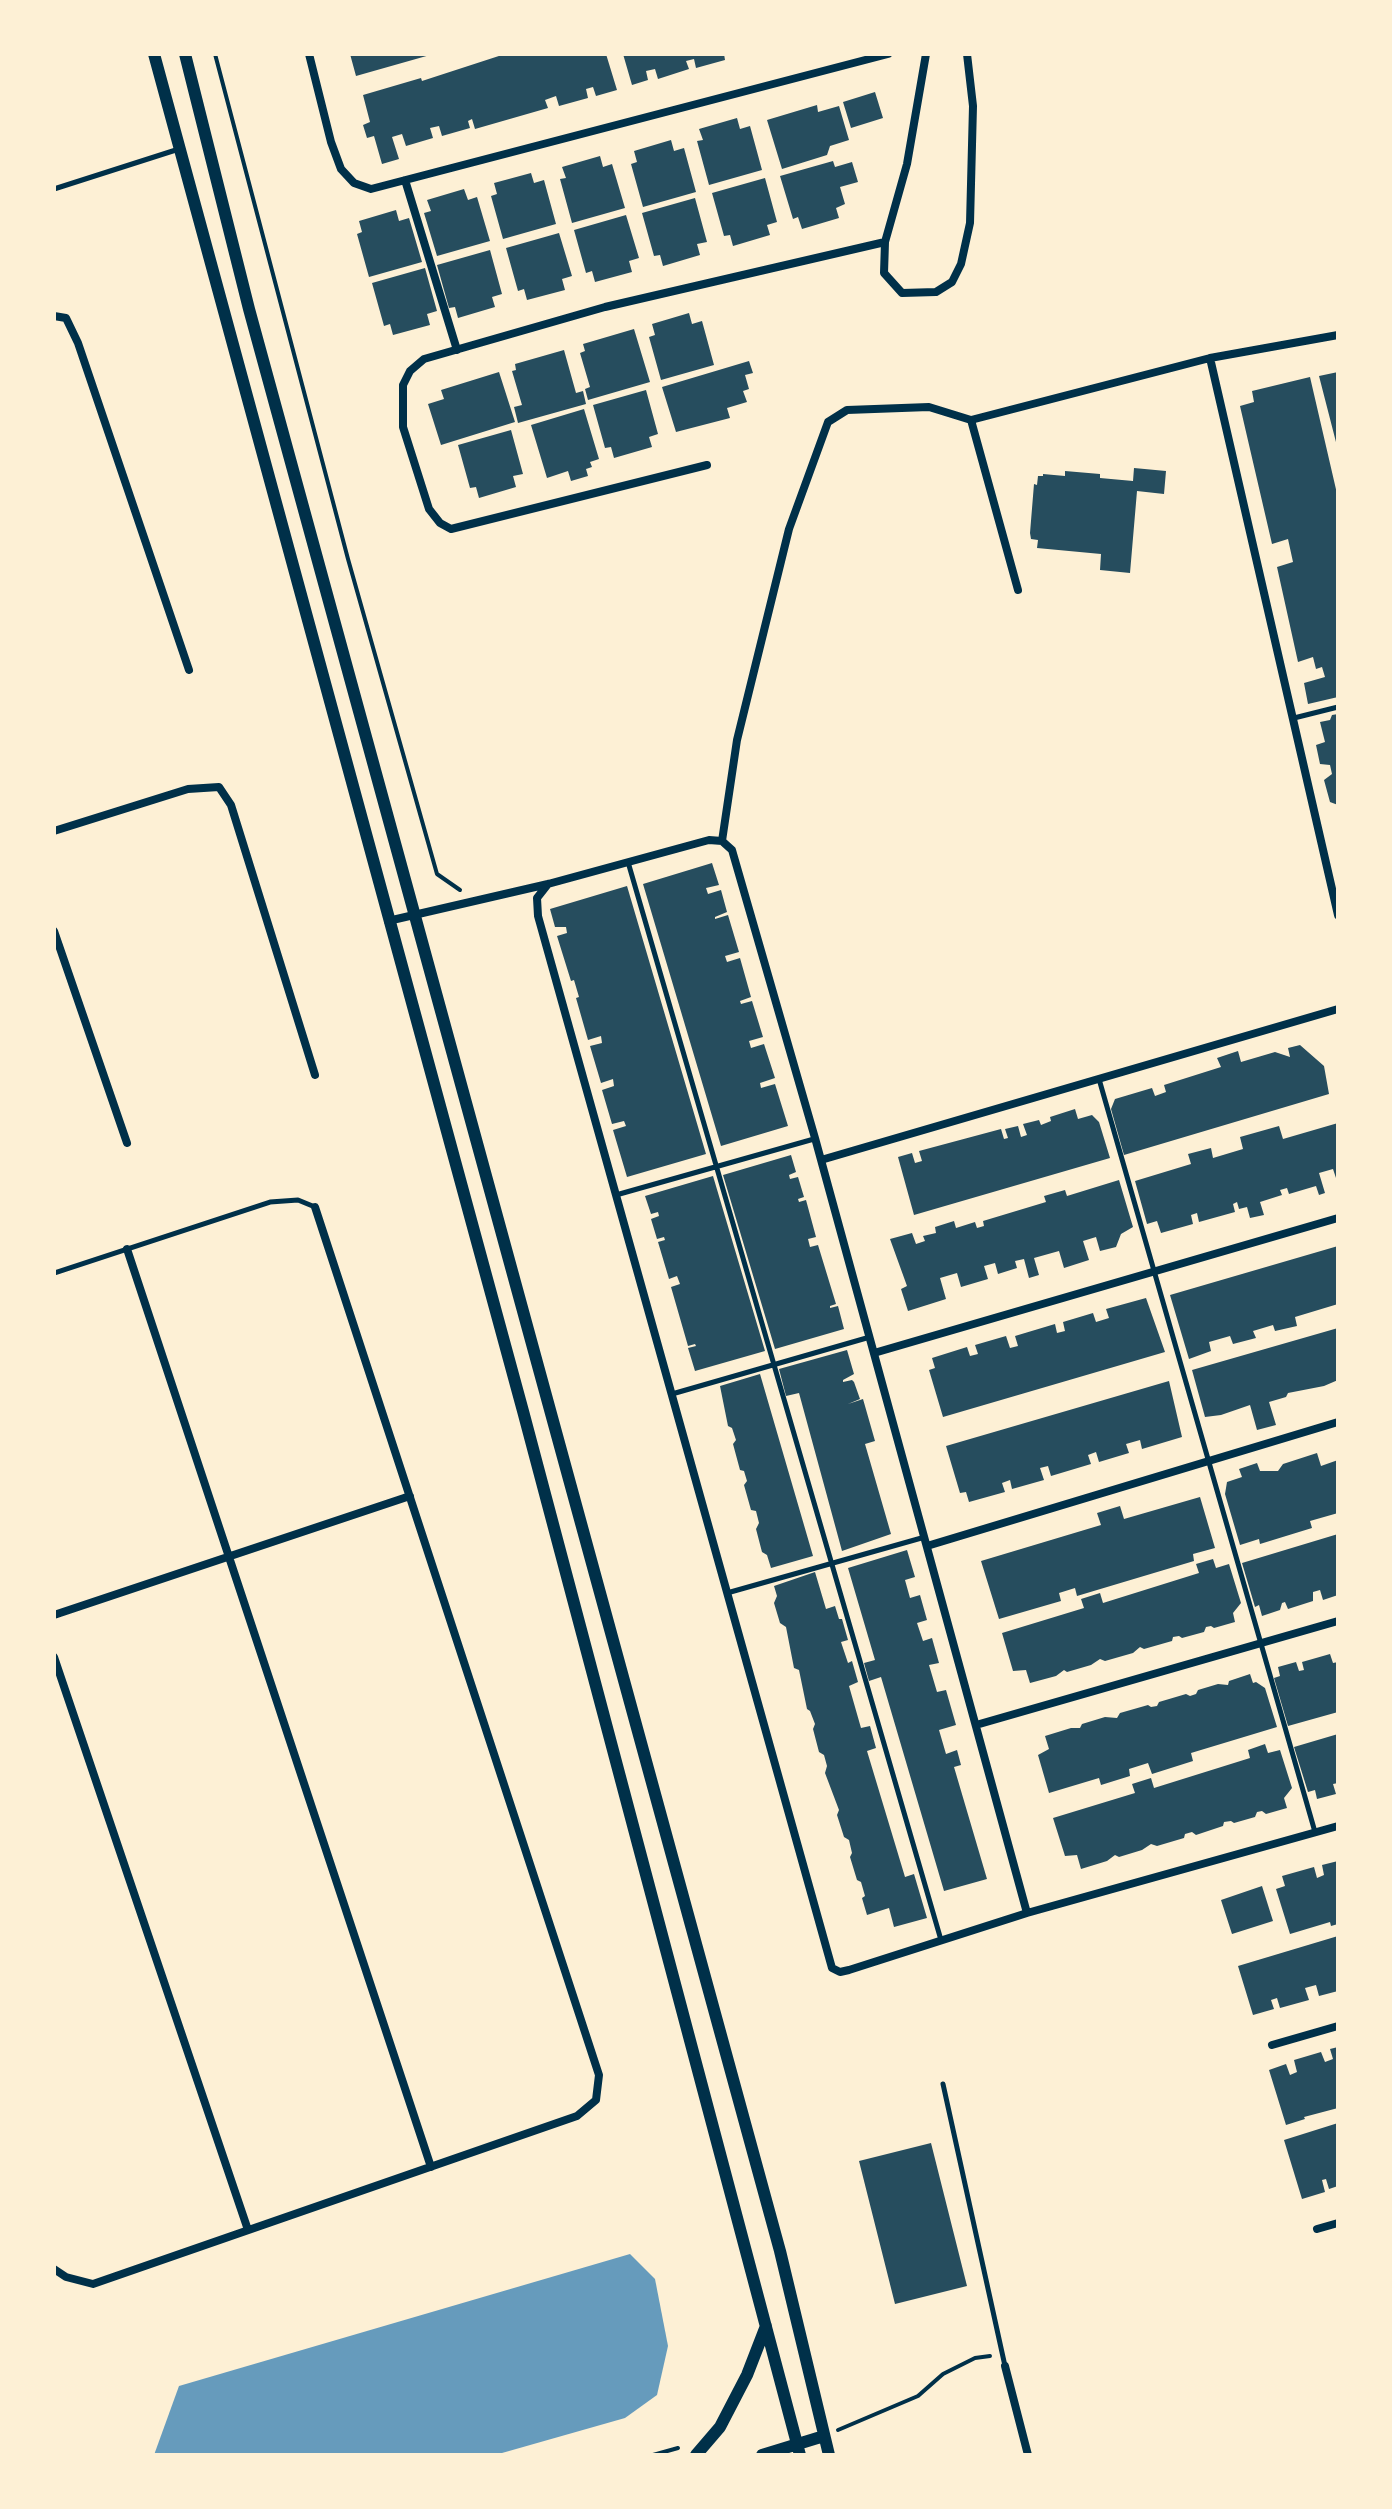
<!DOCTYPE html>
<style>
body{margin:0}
#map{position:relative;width:1392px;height:2509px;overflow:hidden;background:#fdf0d5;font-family:"Roboto Condensed",sans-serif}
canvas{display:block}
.frame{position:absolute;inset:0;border:56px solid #fdf0d5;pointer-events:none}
</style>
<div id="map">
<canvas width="1392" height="2509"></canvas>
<div class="frame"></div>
</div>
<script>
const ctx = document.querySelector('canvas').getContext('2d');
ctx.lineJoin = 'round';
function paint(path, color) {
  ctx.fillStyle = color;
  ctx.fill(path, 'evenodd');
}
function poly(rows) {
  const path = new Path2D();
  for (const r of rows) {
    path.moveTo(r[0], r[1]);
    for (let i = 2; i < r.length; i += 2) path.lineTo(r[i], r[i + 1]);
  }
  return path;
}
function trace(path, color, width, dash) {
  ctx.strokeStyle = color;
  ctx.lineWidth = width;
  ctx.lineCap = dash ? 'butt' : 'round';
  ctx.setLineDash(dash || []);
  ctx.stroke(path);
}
paint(poly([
 [630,2254,655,2279,668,2346,657,2395,625,2418,495,2455,154,2455,179,2386]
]), '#669bbc');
paint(poly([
 [350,54,430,54,430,55,356,76],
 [505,54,606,54,617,90,596,96,593,87,586,89,588,98,559,106,556,96,545,100,548,108,475,129,472,119,468,121,470,128,442,136,439,126,430,128,433,138,406,146,402,134,392,137,399,159,382,164,374,136,367,138,363,125,370,122,363,95,421,78,422,81],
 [623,54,724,54,725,60,696,68,694,59,686,61,689,69,658,79,655,69,646,71,648,80,632,85],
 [875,92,883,118,851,128,843,102],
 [817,105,818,112,839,106,849,140,830,146,827,155,782,169,767,120],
 [737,118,740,129,750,126,762,170,709,185,697,141,703,140,699,129],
 [671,140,674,151,684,148,696,192,643,207,631,164,637,162,634,151],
 [600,156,603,167,612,164,625,208,572,223,560,179,566,178,562,167],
 [833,161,835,167,852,162,858,182,840,187,845,204,836,208,839,218,802,229,798,217,793,219,780,176],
 [531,173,534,183,544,180,556,224,503,239,491,196,497,194,494,183],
 [765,178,777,222,767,225,770,235,733,246,730,235,724,236,712,193],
 [464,189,468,200,477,197,490,241,437,256,424,213,431,211,427,200],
 [695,198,707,242,697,244,700,255,663,266,660,255,654,256,642,213],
 [396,210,399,221,409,218,422,262,369,277,357,234,362,232,359,221],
 [626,215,639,258,629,261,632,272,595,282,592,271,586,273,574,230],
 [559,233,572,276,562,279,565,290,527,300,524,289,518,291,506,248],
 [490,250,502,294,492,297,495,307,458,318,455,307,449,308,437,265],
 [425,268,437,311,427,314,430,325,393,335,390,324,384,326,372,283],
 [689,313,692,324,702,321,714,365,661,380,649,337,655,335,652,324],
 [634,329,650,382,588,400,585,389,590,387,580,353,585,351,583,344],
 [564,350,576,393,583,391,586,404,518,423,514,407,522,405,512,371,516,370,515,364],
 [749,361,753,373,745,375,749,389,743,391,747,402,727,408,730,418,676,432,662,387],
 [499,372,515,422,441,445,428,404,444,399,441,390],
 [1338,372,1338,446,1337,446,1319,376],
 [1310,377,1338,498,1338,697,1308,704,1304,683,1325,677,1322,667,1316,669,1313,657,1298,662,1277,567,1293,562,1288,539,1272,544,1240,406,1254,402,1252,391],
 [646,390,658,434,649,437,652,447,614,458,611,447,605,448,593,405],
 [584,409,599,459,590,462,592,467,586,469,588,476,571,481,568,471,547,478,531,425],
 [511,430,523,474,513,476,516,487,479,498,476,487,470,488,458,445],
 [1134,468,1166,471,1164,494,1137,491,1130,573,1100,570,1101,554,1037,548,1038,540,1031,539,1030,533,1034,484,1037,485,1038,476,1043,476,1043,474,1065,476,1065,471,1100,474,1100,478,1133,481],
 [1338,714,1338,805,1330,802,1324,780,1332,774,1330,765,1320,764,1316,745,1325,742,1320,722,1330,720,1332,715],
 [712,863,719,885,706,888,708,894,721,890,727,912,715,917,715,919,728,915,739,952,725,956,727,962,740,958,751,997,740,1001,741,1004,752,1001,763,1037,749,1041,751,1048,764,1044,775,1078,760,1083,761,1088,775,1084,788,1126,721,1146,643,884],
 [627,886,706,1154,627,1177,613,1130,626,1126,624,1121,612,1124,602,1090,614,1086,613,1079,601,1083,590,1046,602,1043,601,1036,588,1040,576,998,579,997,574,980,571,981,557,936,567,933,566,927,555,927,550,909],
 [1300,1045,1324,1066,1329,1094,1124,1155,1111,1109,1115,1099,1152,1088,1155,1096,1166,1092,1164,1085,1221,1067,1217,1058,1238,1051,1241,1062,1275,1052,1290,1057,1288,1048],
 [1075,1109,1078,1119,1092,1115,1099,1122,1110,1158,914,1215,898,1157,912,1153,915,1163,922,1161,919,1151,1001,1129,1004,1139,1008,1138,1005,1129,1018,1126,1021,1137,1027,1135,1023,1124,1039,1120,1041,1125,1051,1121,1050,1117],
 [1338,1123,1338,1184,1333,1169,1319,1173,1325,1193,1319,1195,1316,1186,1289,1194,1287,1188,1280,1190,1282,1195,1260,1202,1264,1215,1250,1218,1247,1207,1239,1209,1237,1202,1233,1204,1235,1212,1199,1222,1197,1213,1191,1215,1193,1224,1161,1233,1157,1221,1147,1224,1135,1181,1191,1164,1188,1154,1211,1148,1213,1158,1243,1149,1240,1137,1279,1126,1283,1139],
 [791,1155,796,1172,789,1175,790,1179,798,1177,804,1197,798,1199,799,1202,806,1200,816,1237,808,1239,810,1247,818,1245,836,1304,830,1306,830,1308,838,1306,844,1329,775,1349,723,1175],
 [713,1176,765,1351,695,1371,688,1348,696,1346,695,1344,688,1346,671,1287,680,1284,677,1276,669,1279,658,1242,665,1240,664,1237,657,1239,651,1219,659,1216,658,1212,651,1214,645,1196],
 [1119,1180,1133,1227,1121,1234,1116,1247,1100,1251,1096,1237,1083,1241,1089,1260,1064,1268,1059,1251,1034,1258,1039,1275,1029,1278,1024,1259,1015,1261,1017,1268,998,1274,995,1263,984,1266,988,1279,961,1287,957,1273,940,1278,946,1299,908,1311,901,1289,907,1286,890,1239,912,1233,916,1244,925,1241,923,1236,936,1233,935,1227,954,1221,956,1228,975,1222,977,1228,984,1226,983,1221,1046,1202,1044,1196,1065,1190,1067,1196],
 [1338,1246,1338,1304,1295,1317,1297,1326,1275,1331,1273,1325,1253,1331,1256,1338,1233,1344,1230,1336,1209,1342,1211,1351,1189,1359,1170,1295],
 [1146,1298,1165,1352,943,1417,929,1370,935,1368,932,1358,967,1347,970,1356,978,1354,975,1345,1006,1336,1010,1348,1018,1346,1015,1336,1055,1324,1057,1333,1065,1331,1063,1322,1093,1313,1096,1322,1109,1318,1106,1309],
 [1338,1328,1338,1380,1324,1386,1288,1393,1286,1397,1269,1402,1276,1425,1257,1430,1250,1405,1221,1415,1205,1417,1192,1370],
 [847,1350,854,1374,843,1380,843,1382,852,1380,854,1382,860,1399,848,1404,863,1399,875,1441,865,1444,891,1534,842,1551,799,1393,786,1396,779,1369],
 [760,1374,813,1556,771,1568,767,1555,762,1552,756,1529,759,1523,756,1511,751,1510,744,1485,747,1481,744,1471,740,1470,733,1444,736,1440,732,1428,728,1426,720,1386],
 [1169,1381,1182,1437,1142,1449,1140,1440,1126,1444,1129,1453,1099,1462,1096,1452,1088,1455,1091,1464,1051,1476,1048,1466,1040,1468,1044,1480,1012,1489,1010,1480,1002,1483,1005,1492,969,1502,966,1492,960,1493,946,1446],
 [1317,1453,1321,1466,1338,1460,1338,1513,1310,1521,1312,1528,1260,1544,1259,1539,1240,1545,1225,1494,1227,1482,1242,1477,1239,1469,1257,1463,1260,1471,1278,1471,1283,1464],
 [1200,1497,1215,1548,1193,1554,1194,1561,1077,1596,1075,1588,1059,1593,1061,1601,999,1619,981,1561,1101,1525,1097,1513,1120,1506,1124,1519],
 [1338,1534,1338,1595,1323,1600,1320,1590,1313,1592,1313,1601,1288,1609,1285,1602,1282,1603,1280,1610,1262,1616,1259,1605,1255,1607,1242,1563],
 [907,1550,915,1577,905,1580,910,1598,920,1595,927,1620,917,1623,923,1641,932,1638,939,1663,929,1665,937,1692,946,1690,956,1725,939,1730,946,1754,957,1750,961,1765,954,1767,987,1879,944,1891,881,1677,869,1681,864,1663,875,1660,848,1568],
 [1213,1559,1216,1568,1229,1564,1241,1603,1233,1613,1235,1622,1214,1628,1211,1626,1206,1627,1204,1632,1182,1638,1179,1636,1173,1637,1172,1641,1144,1649,1140,1647,1133,1653,1105,1661,1100,1659,1091,1665,1067,1672,1064,1670,1056,1676,1030,1683,1026,1670,1013,1671,1002,1633,1084,1608,1081,1599,1100,1593,1103,1603,1199,1573,1196,1564],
 [815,1572,826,1609,835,1606,839,1619,842,1619,848,1640,841,1642,848,1663,852,1661,858,1682,849,1686,861,1728,870,1726,876,1748,867,1751,905,1877,914,1874,927,1918,894,1927,889,1908,867,1915,862,1898,865,1896,861,1882,857,1880,850,1857,852,1853,849,1840,844,1837,837,1815,839,1810,825,1773,827,1766,824,1755,819,1752,813,1729,815,1724,810,1711,807,1709,799,1670,794,1668,786,1627,780,1623,774,1603,777,1596,774,1586],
 [1330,1654,1333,1663,1338,1662,1338,1712,1288,1726,1274,1678,1280,1676,1278,1667,1296,1662,1299,1671,1304,1670,1302,1662],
 [1250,1674,1253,1683,1256,1682,1265,1688,1277,1727,1191,1753,1193,1761,1152,1774,1148,1763,1129,1769,1130,1776,1101,1785,1099,1778,1049,1793,1038,1755,1049,1749,1045,1736,1071,1728,1080,1728,1082,1724,1105,1717,1117,1718,1120,1713,1148,1705,1151,1707,1157,1706,1159,1702,1186,1694,1190,1696,1196,1694,1198,1690,1218,1684,1228,1685,1229,1681],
 [1338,1734,1338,1783,1333,1784,1336,1794,1317,1799,1315,1790,1308,1792,1294,1747],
 [1265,1744,1268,1753,1280,1750,1292,1788,1284,1798,1287,1808,1266,1814,1262,1811,1257,1812,1255,1817,1234,1823,1231,1821,1224,1822,1223,1826,1196,1835,1192,1832,1185,1834,1184,1838,1157,1846,1151,1844,1142,1850,1119,1857,1115,1855,1107,1861,1081,1869,1077,1855,1065,1856,1053,1818,1135,1793,1132,1784,1151,1778,1154,1788,1250,1758,1248,1750],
 [1338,1861,1338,1924,1331,1926,1330,1922,1290,1934,1276,1889,1285,1886,1282,1876,1314,1867,1317,1878,1324,1875,1322,1865],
 [1262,1886,1273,1921,1232,1934,1221,1900],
 [1338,1936,1338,1991,1319,1996,1316,1985,1305,1988,1309,2000,1280,2008,1277,1998,1271,2000,1274,2009,1253,2015,1238,1966],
 [1338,2047,1338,2108,1304,2117,1305,2119,1286,2125,1269,2070,1286,2064,1290,2075,1297,2072,1294,2060,1321,2052,1325,2062,1333,2059,1330,2049],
 [1338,2123,1338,2186,1329,2189,1326,2179,1322,2180,1325,2192,1302,2199,1284,2140],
 [931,2143,967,2286,895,2304,859,2161]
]), '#264d5e');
trace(poly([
 [215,54,348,559,437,874,460,890],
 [838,2430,918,2396,943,2374,975,2358,990,2356],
 [653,2455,678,2448]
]), '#003049', 4);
trace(poly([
 [54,189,179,149],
 [1294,718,1338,707],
 [628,862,941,1940],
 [1099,1079,1315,1832],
 [616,1195,814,1139],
 [54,1273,270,1202,298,1200,315,1207],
 [672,1394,870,1337],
 [727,1593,925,1537],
 [943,2084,1005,2366]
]), '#003049', 5);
trace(poly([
 [309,54,331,142,341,169,354,183,371,189,888,54],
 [926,54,907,164,885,242,884,273,902,293,936,292,952,282,961,264,970,223,973,106,967,54],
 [405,180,457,350],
 [54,316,66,318,78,343,189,670],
 [1210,358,1338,915],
 [707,465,451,529,440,523,429,509,403,427,403,385,410,371,424,359,605,307,885,242],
 [1018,590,971,420,1210,358,1338,335],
 [54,831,188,789,219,787,231,805,315,1075],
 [722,841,737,740,789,529,828,422,847,410,929,407,971,420],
 [548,884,537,898,538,916,832,1968,840,1972,849,1970,1027,1913,1338,1826],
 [388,921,548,884,709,840,722,841,732,850,815,1138,1027,1913],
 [54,931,127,1143],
 [821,1160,1338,1009],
 [127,1249,431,2167],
 [874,1353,1338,1218],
 [927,1546,1338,1422],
 [54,1615,410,1496],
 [54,1657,248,2230],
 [976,1725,1338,1621],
 [1272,2045,1338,2026],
 [1317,2229,1338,2223],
 [54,2269,66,2277,93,2284,577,2116,596,2100,599,2075,315,1207],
 [1005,2366,1028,2455]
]), '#003049', 8);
trace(poly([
 [154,54,523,1411,800,2455],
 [185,54,249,309,780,2251,829,2455],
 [696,2455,720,2427,747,2375,766,2326],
 [762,2455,824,2436]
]), '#003049', 12);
</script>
